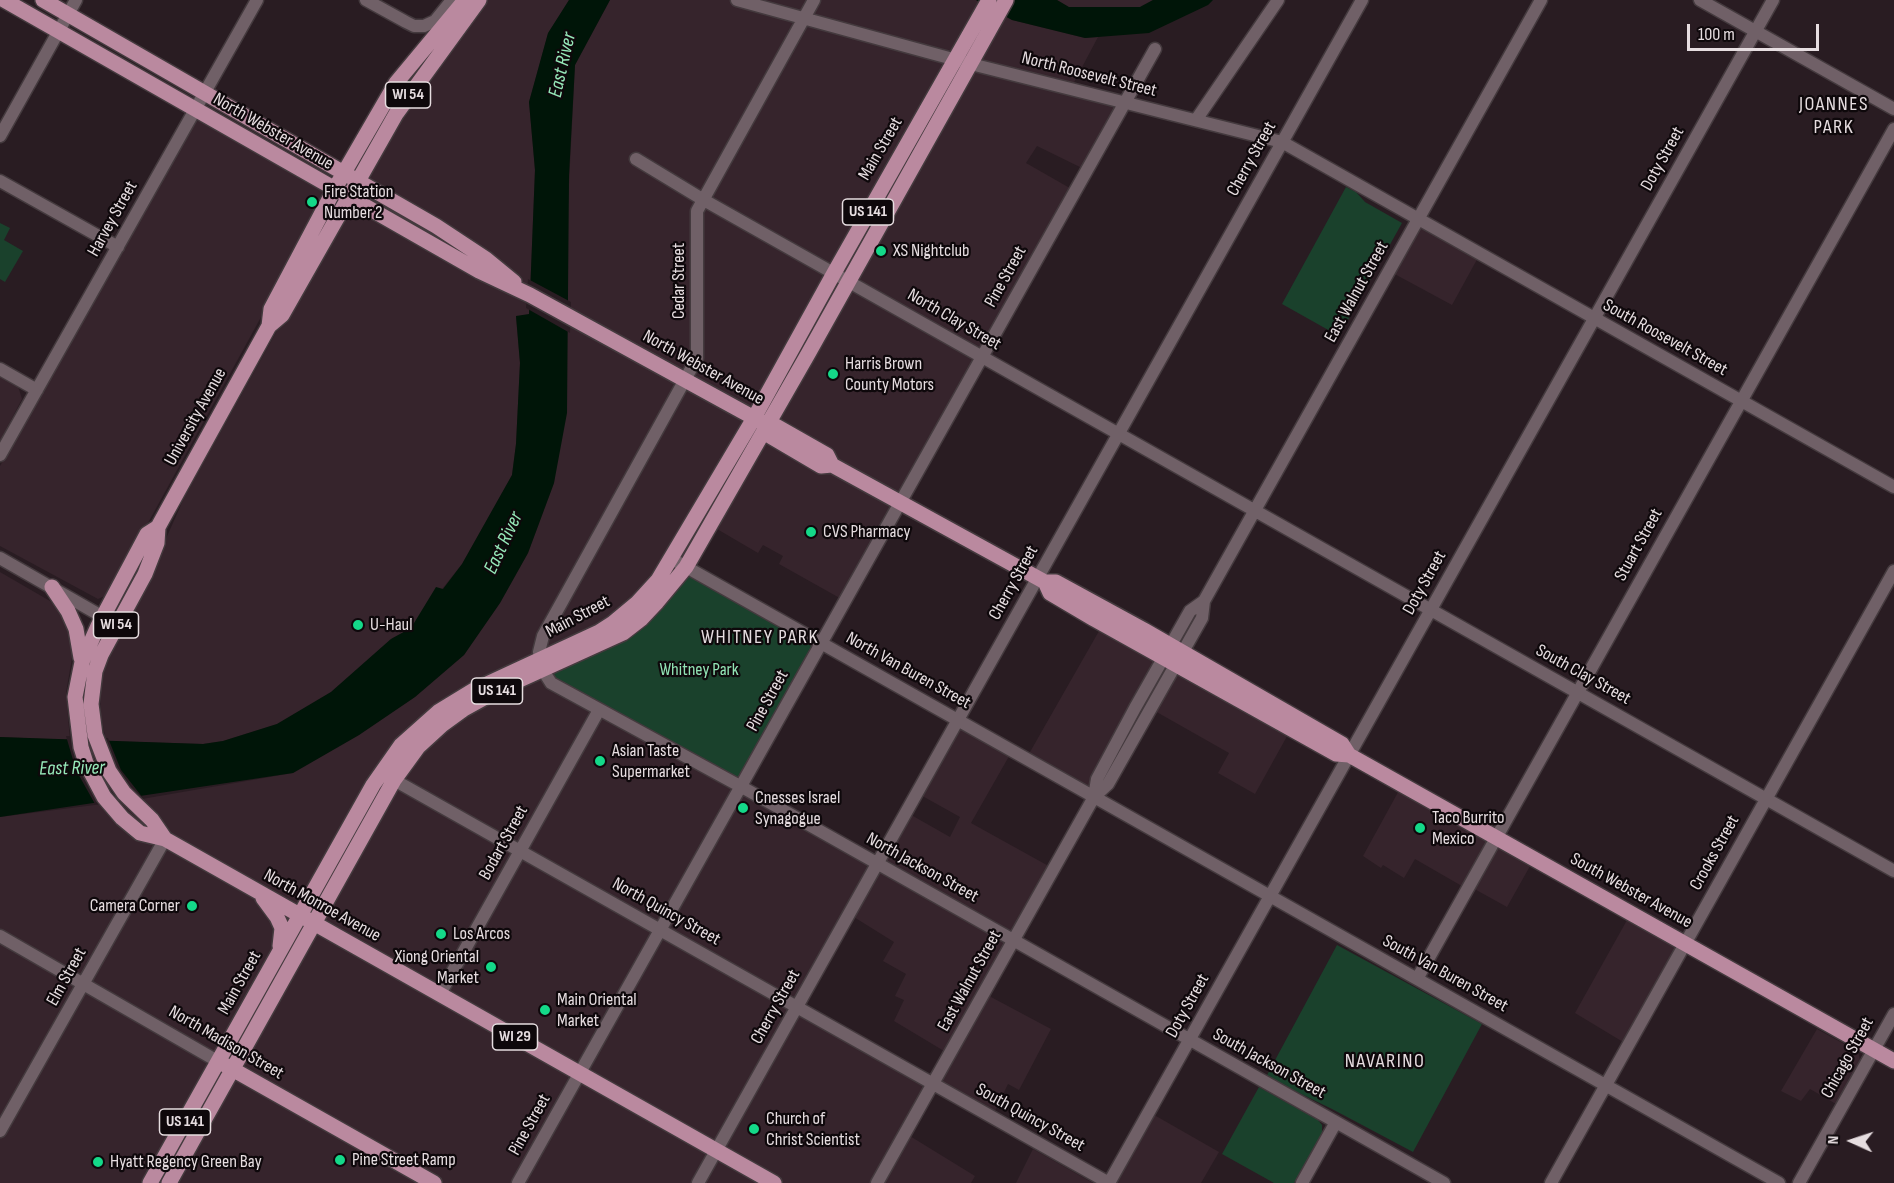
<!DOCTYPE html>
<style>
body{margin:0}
#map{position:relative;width:1894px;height:1183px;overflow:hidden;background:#291c22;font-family:"Sofia Sans Condensed",sans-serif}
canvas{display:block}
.north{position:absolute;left:1822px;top:1111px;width:60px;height:60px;-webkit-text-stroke:4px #0e080b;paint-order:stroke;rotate:273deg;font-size:16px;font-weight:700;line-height:24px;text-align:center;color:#e6dde0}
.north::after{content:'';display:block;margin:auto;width:21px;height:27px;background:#e6dde0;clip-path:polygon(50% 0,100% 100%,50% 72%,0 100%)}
.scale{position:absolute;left:1687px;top:24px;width:132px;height:27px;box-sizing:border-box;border:3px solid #e6dde0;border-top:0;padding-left:8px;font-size:18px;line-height:21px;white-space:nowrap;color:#e6dde0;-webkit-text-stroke:4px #0e080b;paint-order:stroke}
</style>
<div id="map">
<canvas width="1894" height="1183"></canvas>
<div class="north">N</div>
<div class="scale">100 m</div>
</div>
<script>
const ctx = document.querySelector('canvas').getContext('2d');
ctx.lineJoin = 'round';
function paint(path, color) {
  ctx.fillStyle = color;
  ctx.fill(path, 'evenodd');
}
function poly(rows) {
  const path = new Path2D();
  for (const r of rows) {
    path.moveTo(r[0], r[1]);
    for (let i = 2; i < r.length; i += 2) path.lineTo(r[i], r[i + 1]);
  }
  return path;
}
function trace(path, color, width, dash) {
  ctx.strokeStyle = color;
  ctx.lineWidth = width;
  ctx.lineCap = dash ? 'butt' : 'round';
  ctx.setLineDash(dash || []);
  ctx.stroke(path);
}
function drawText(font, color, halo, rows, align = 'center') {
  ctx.font = font + ' "Sofia Sans Condensed",sans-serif';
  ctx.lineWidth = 4.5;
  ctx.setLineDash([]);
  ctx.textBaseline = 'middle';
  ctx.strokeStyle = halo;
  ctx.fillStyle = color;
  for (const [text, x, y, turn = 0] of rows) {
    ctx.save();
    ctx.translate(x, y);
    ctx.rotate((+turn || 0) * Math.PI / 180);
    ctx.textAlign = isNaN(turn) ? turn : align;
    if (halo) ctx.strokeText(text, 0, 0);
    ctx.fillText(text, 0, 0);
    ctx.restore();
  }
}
paint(poly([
 [479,0,569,0,548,34,529,102,535,170,530,295,347,197],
 [610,0,976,0,1012,20,1085,38,1098,37,1071,88,1125,102,1086,170,1037,146,1026,163,1075,191,845,601,779,564,783,556,763,545,758,553,705,522,681,564,652,597,541,661,877,863,906,812,950,837,960,817,917,793,958,720,1012,751,971,823,1054,869,986,990,991,997,1051,1029,1019,1090,1008,1084,992,1117,933,1084,905,1133,975,1176,971,1183,0,1183,0,817,142,799,293,773,359,735,415,697,464,655,500,603,528,553,554,483,575,65],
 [849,914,894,942,883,961,906,974,895,996,904,1000,894,1021,949,1054,933,1083,797,1007],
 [1057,0,1153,0,1140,7,1068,7],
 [203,120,319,187,324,193,266,308,109,594,98,599,0,546,0,466,193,125,196,121],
 [351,207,529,305,529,315,516,317,520,363,516,444,512,475,462,564,411,628,391,639,331,692,277,724,223,741,203,744,106,741,101,716,100,694,103,674,109,657,145,586,184,498,284,318],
 [1418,219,1480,254,1452,305,1389,271],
 [0,375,18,386,22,399,0,441],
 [0,572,50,601,63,614,74,646,66,693,70,740,0,737],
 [1103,624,1291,729,1255,794,1218,773,1229,753,1139,702,1094,797,1026,759],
 [1402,785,1534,859,1507,907,1469,886,1467,889,1415,859,1404,878,1383,865,1381,868,1363,856],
 [1631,913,1685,944,1628,1045,1575,1013],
 [1817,1029,1857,1051,1859,1055,1860,1061,1836,1104,1810,1089,1801,1101,1781,1091],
 [1149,1112,1219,1152,1201,1183,1109,1183],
 [1033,1149,1093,1183,1016,1183]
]), '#36242c');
paint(poly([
 [1346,187,1356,192,1365,202,1402,223,1339,336,1282,304],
 [0,223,10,228,4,240,23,251,5,282,0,279],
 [681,564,821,643,741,786,544,672,618,624],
 [1337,945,1482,1024,1413,1152,1332,1109,1266,1077],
 [1259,1087,1318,1120,1322,1125,1322,1133,1294,1183,1274,1183,1222,1154]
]), '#1a412c');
paint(poly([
 [569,0,610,0,575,65,569,175,567,413,554,483,528,553,500,603,464,655,415,697,359,735,293,773,0,817,0,737,203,744,223,741,277,724,331,692,391,639,411,628,436,587,443,589,462,564,512,475,516,444,520,363,516,316,529,314,530,295,535,170,529,102,548,33],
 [976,0,1057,0,1069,7,1140,7,1153,0,1213,0,1208,5,1149,33,1085,38,1012,20]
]), '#001508');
paint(poly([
 [528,279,571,302,570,333,526,308],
 [66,736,108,738,121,770,143,798,95,804,76,770]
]), '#291c22');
const minor = poly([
 [366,0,406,22,414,26,424,26,435,21,452,0],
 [737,0,971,64,1282,142,1894,487],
 [814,0,697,211,697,358,543,636,539,652,544,672,551,683,749,791,1444,1183],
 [1700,0,1894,109],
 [1196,120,1278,0],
 [0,136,76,0],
 [636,159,702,199,1894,871],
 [0,181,118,247],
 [0,369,37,390],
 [0,455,257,0],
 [0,558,110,621],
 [672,559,1779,1183],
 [387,776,1109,1183,1773,0],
 [1094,797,1097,779,1135,708,1190,611,1204,601,1541,0],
 [0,936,219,1062],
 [1417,979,1894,129],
 [440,994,599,710],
 [0,1131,165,839],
 [518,1183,1155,49],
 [698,1183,1362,0],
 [877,1183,1094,797,1108,784,1202,618,1204,601],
 [1302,1183,1336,1122],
 [1551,1183,1894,571],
 [1799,1183,1894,1014]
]);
const major = poly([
 [4,0,479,271,530,295,767,425,776,426,827,455,832,465],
 [43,0,436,226,486,259,514,282],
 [479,0,396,114,282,315,269,326,158,527,147,534,98,626,82,662,75,697,81,747,86,763,104,797,122,818,140,833,165,839,774,1183],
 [269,326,271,309,334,190,396,83,465,0],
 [767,425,770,436,821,466,832,465,1045,582,1056,582,1144,630,1342,744,1349,755,1358,760,1894,1061],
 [158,527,157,543,145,574,101,655,95,671,91,704,95,735,109,771,124,793,152,820,165,839],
 [1045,582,1050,593,1094,619,1336,754,1349,755],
 [52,587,68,611,76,629,81,658],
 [263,898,277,917,282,928,280,946],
 [225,1065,434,1183],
 [150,1183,373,785,401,745,438,712,474,690,599,632,613,623,637,603,658,580,754,418,834,273,989,0],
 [169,1183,394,780,418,747,442,725,464,709,502,688,623,633,641,619,657,602,686,567,808,354,1006,0]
]);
trace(minor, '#443a3e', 15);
trace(major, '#443a3e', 18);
trace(minor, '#706067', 12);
trace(major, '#ba899f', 15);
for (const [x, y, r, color] of [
 [312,202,6,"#14d989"],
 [881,251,6,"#14d989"],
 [833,374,6,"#14d989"],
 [811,532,6,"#14d989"],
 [358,625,6,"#14d989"],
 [600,761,6,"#14d989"],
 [743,808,6,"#14d989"],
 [1420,828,6,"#14d989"],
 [192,906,6,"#14d989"],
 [441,934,6,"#14d989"],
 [491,967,6,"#14d989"],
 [545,1010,6,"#14d989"],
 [754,1129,6,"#14d989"],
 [340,1160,6,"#14d989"],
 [98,1162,6,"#14d989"]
]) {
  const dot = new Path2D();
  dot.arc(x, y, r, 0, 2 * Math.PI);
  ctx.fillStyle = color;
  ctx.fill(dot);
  trace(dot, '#0e080b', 2);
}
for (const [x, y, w] of [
 [408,95,45],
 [868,212,51],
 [116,625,45],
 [497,691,51],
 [515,1037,45],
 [185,1122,51]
]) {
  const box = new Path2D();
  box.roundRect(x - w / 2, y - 13, w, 26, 4.5);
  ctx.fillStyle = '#0e080b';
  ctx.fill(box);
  trace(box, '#e6dde0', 1.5);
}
drawText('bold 16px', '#e6dde0', null, [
 ["WI 54",408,95],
 ["US 141",868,212],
 ["WI 54",116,625],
 ["US 141",497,691],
 ["WI 29",515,1037],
 ["US 141",185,1122]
]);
drawText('18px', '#e6dde0', '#0e080b', [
 ["North Roosevelt Street",1089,75,14],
 ["North Webster Avenue",273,132,30],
 ["Main Street",881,149,-60],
 ["Cherry Street",1252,159,-61],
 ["Doty Street",1663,159,-61],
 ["Harvey Street",113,219,-61],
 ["Pine Street",1006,277,-61],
 ["Cedar Street",679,281,-90],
 ["East Walnut Street",1357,292,-61],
 ["North Clay Street",954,320,30],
 ["South Roosevelt Street",1665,338,29],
 ["North Webster Avenue",703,368,29],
 ["University Avenue",196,417,-61],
 ["Stuart Street",1639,545,-61],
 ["Cherry Street",1014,583,-61],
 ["Doty Street",1425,583,-61],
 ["Main Street",578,617,-28],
 ["North Van Buren Street",908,671,29],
 ["South Clay Street",1583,675,29],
 ["Pine Street",768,701,-61],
 ["Bodart Street",504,843,-61],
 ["Crooks Street",1715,853,-61],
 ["North Jackson Street",922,868,29],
 ["South Webster Avenue",1631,891,29],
 ["North Monroe Avenue",322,906,29],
 ["North Quincy Street",666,912,29],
 ["South Van Buren Street",1445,974,29],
 ["Elm Street",67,977,-61],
 ["East Walnut Street",970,981,-61],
 ["Main Street",240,983,-61],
 ["Doty Street",1188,1006,-61],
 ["Cherry Street",776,1007,-61],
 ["North Madison Street",226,1043,30],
 ["Chicago Street",1848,1058,-61],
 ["South Jackson Street",1269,1064,29],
 ["South Quincy Street",1030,1118,29],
 ["Pine Street",530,1125,-61]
]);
drawText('18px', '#e6dde0', '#0e080b', [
 ["Fire Station",324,192],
 ["Number 2",324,213],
 ["XS Nightclub",893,251],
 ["Harris Brown",845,364],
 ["County Motors",845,385],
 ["CVS Pharmacy",823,532],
 ["U-Haul",370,625],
 ["Asian Taste",612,751],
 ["Supermarket",612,772],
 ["Cnesses Israel",755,798],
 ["Synagogue",755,819],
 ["Taco Burrito",1432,818],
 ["Mexico",1432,839],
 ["Camera Corner",180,906,"right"],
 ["Los Arcos",453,934],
 ["Xiong Oriental",479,957,"right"],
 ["Market",479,978,"right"],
 ["Main Oriental",557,1000],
 ["Market",557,1021],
 ["Church of",766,1119],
 ["Christ Scientist",766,1140],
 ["Pine Street Ramp",352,1160],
 ["Hyatt Regency Green Bay",110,1162]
], 'left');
drawText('18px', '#92e4b5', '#0e080b', [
 ["Whitney Park",699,670]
]);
drawText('italic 20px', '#96e8b9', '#0e080b', [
 ["East River",563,65,-77],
 ["East River",504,543,-65],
 ["East River",72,769,-1]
]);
ctx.letterSpacing = '1.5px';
drawText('20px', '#e6dde0', '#0e080b', [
 ["JOANNES",1834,105],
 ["PARK",1834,128],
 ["WHITNEY PARK",760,638],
 ["NAVARINO",1385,1062]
]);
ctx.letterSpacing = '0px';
</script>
